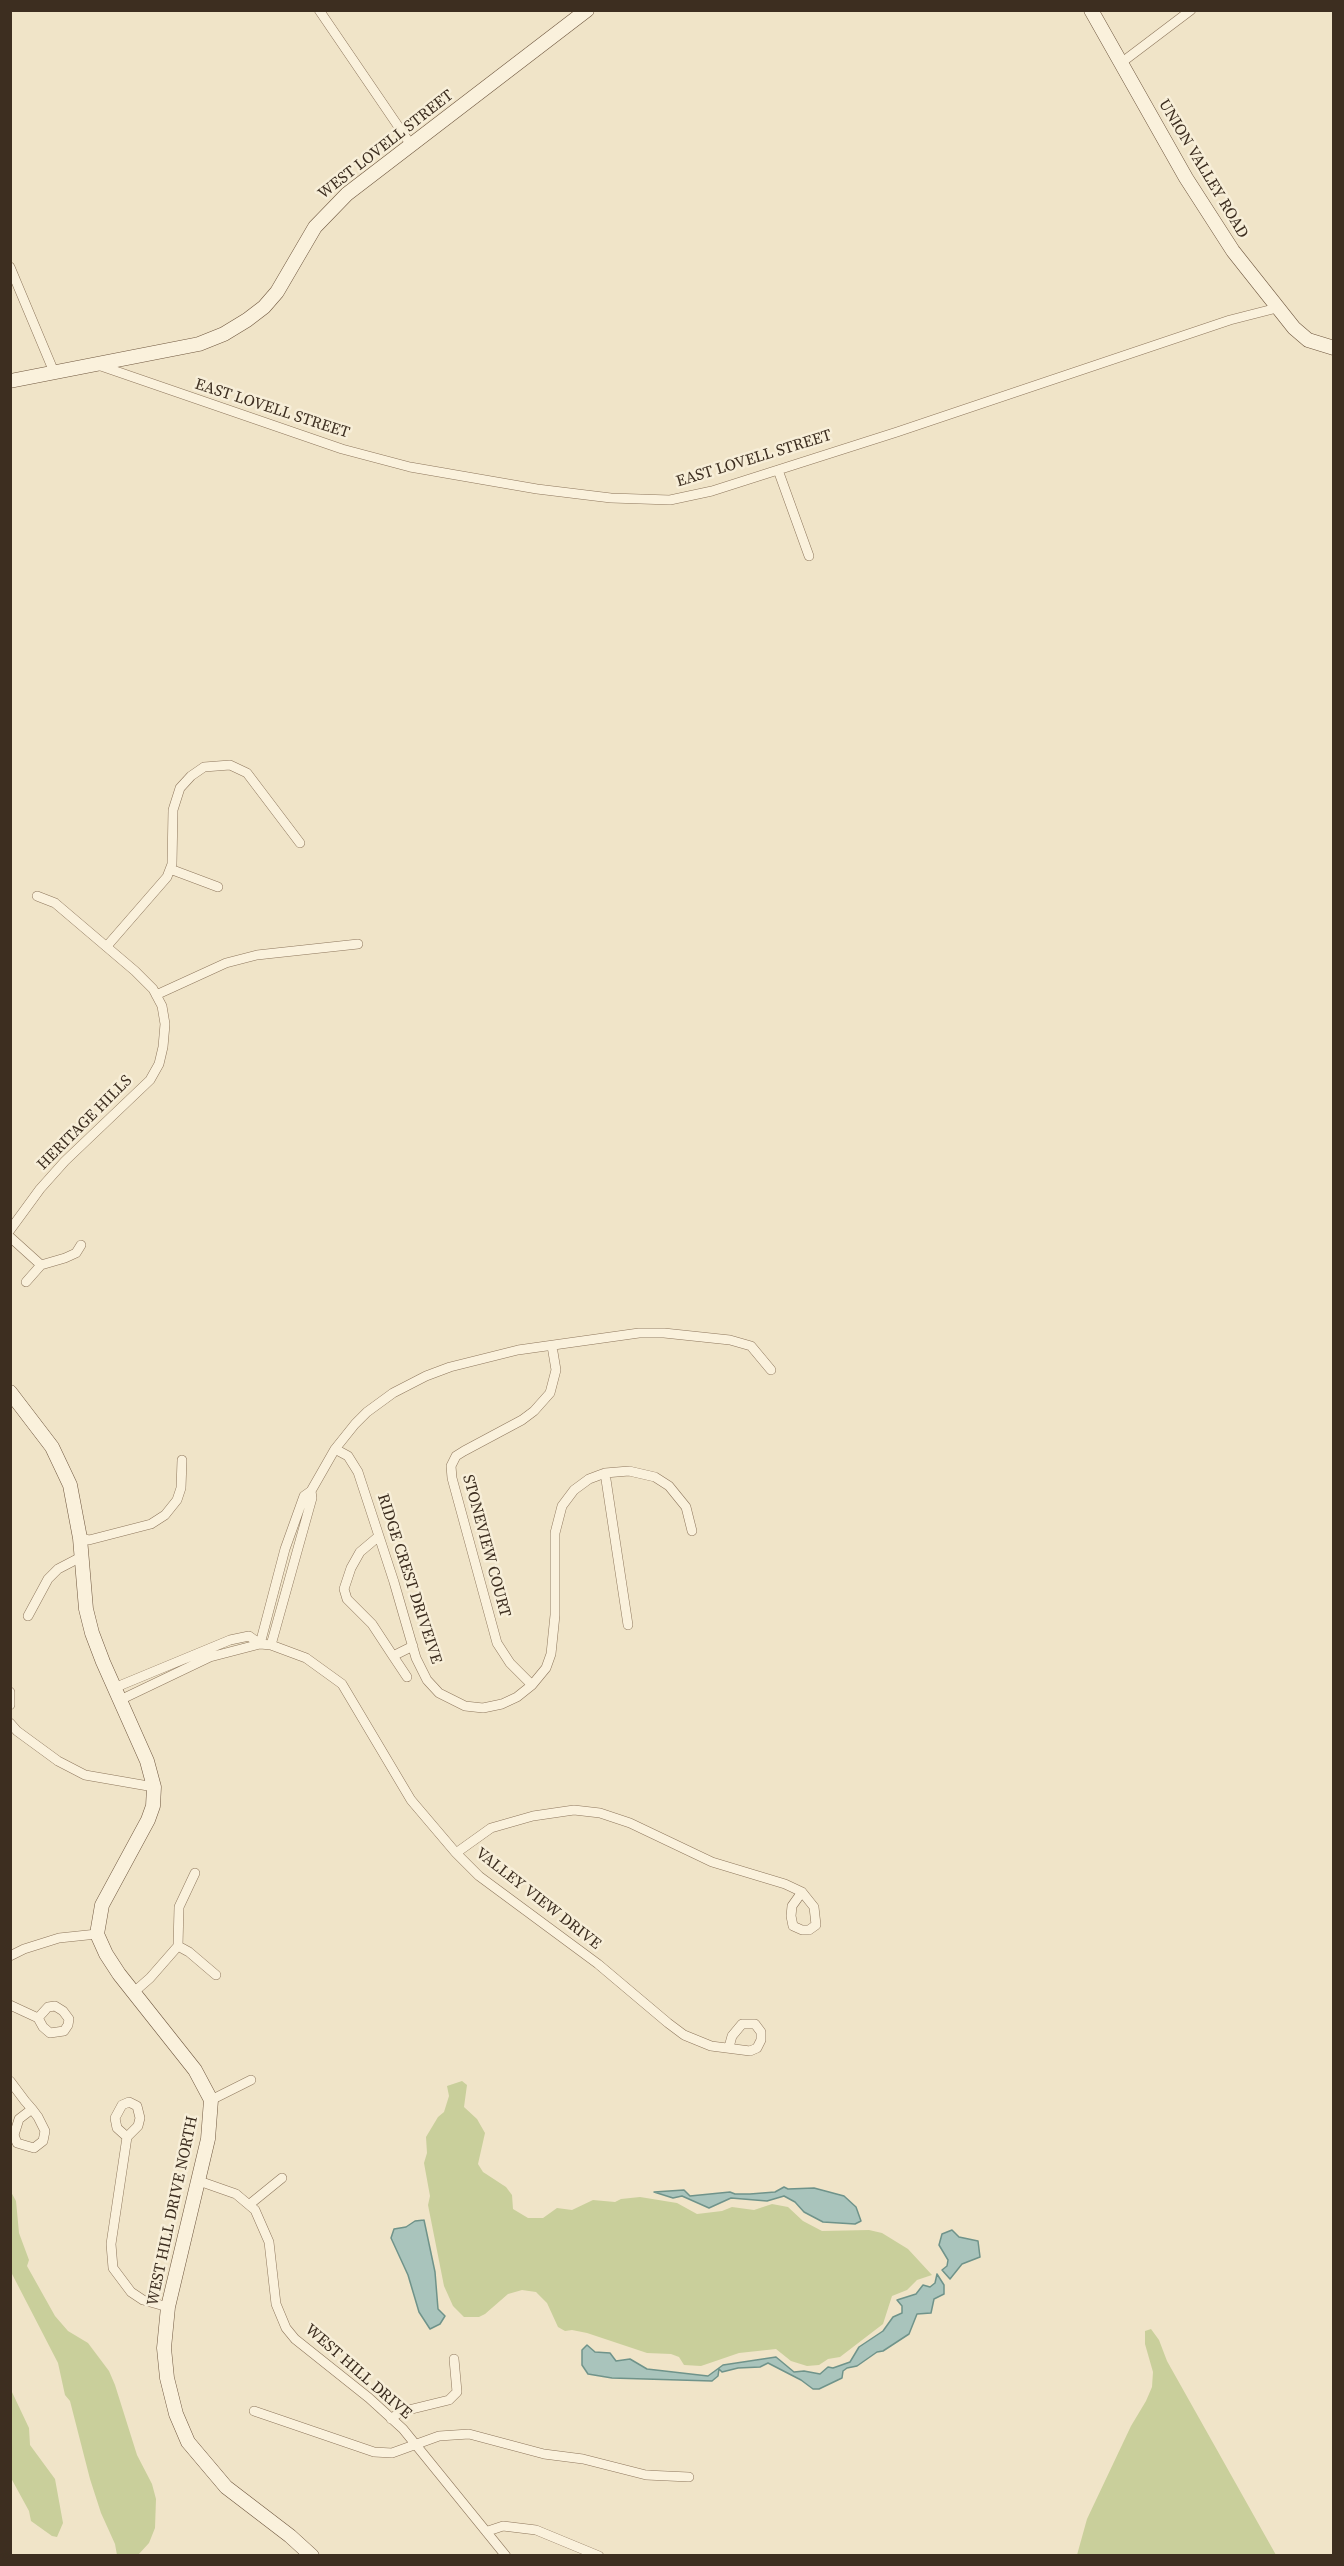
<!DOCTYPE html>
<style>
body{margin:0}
#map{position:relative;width:1344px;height:2566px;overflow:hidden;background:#f0e4c8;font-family:"Source Serif 4",serif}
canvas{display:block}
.frame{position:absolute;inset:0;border:12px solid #3d2e20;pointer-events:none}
</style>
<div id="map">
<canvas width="1344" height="2566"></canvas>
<div class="frame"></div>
</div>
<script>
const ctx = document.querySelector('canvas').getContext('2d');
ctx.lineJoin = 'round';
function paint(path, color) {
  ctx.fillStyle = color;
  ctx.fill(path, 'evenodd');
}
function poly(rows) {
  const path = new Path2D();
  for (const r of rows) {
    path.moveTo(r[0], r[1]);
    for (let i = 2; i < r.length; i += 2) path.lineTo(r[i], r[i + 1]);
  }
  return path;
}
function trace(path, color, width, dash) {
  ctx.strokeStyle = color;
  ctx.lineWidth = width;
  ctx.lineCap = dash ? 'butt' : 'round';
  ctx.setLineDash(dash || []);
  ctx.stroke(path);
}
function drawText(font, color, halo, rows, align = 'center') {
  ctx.font = font + ' "Source Serif 4",serif';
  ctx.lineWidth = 5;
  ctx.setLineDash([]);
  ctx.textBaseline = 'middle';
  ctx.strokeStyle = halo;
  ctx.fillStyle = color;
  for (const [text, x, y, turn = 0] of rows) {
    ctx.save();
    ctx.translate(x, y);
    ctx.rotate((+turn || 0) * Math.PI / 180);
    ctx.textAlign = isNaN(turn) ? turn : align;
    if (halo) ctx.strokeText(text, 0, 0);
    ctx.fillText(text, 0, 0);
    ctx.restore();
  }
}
paint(poly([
 [462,2081,467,2085,464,2107,477,2119,485,2133,478,2164,483,2172,506,2187,512,2195,513,2209,528,2218,543,2218,557,2208,572,2210,593,2200,615,2202,621,2199,640,2197,677,2203,697,2214,722,2211,732,2207,754,2210,772,2204,788,2207,803,2221,822,2231,869,2230,882,2233,908,2249,932,2275,917,2280,907,2290,892,2296,883,2324,840,2357,828,2359,819,2365,807,2366,791,2361,776,2349,739,2353,701,2366,684,2365,679,2357,671,2354,647,2353,587,2333,572,2330,565,2331,558,2327,547,2303,536,2292,522,2290,508,2294,485,2314,479,2317,464,2317,453,2306,444,2286,428,2205,430,2196,424,2163,427,2153,426,2137,438,2117,444,2112,449,2096,447,2086],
 [11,2192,16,2201,19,2233,29,2260,27,2266,55,2316,68,2331,88,2343,109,2371,115,2385,137,2455,152,2484,156,2499,155,2528,149,2543,138,2555,117,2555,115,2544,101,2513,90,2479,70,2401,65,2395,58,2363,11,2272],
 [1151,2329,1159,2340,1167,2361,1276,2555,1077,2555,1087,2519,1131,2426,1146,2401,1152,2387,1153,2372,1145,2344,1145,2331],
 [11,2390,29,2428,30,2445,55,2479,63,2523,57,2537,52,2536,31,2521,29,2511,11,2478]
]), '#c9cf9b');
const water = poly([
 [784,2187,788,2189,814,2188,844,2196,856,2207,861,2221,855,2224,823,2222,804,2212,795,2202,784,2196,767,2201,731,2198,709,2208,682,2196,673,2198,654,2192,684,2190,690,2196,730,2192,735,2194,750,2194,775,2192,784,2187],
 [424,2220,435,2272,438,2309,445,2316,440,2324,430,2329,419,2312,408,2275,391,2238,394,2229,406,2227,415,2221,424,2220],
 [952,2230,959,2237,978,2241,980,2257,962,2264,950,2279,942,2270,947,2266,948,2260,939,2245,942,2234,952,2230],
 [937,2274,944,2285,944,2294,934,2299,931,2313,917,2314,909,2334,883,2351,877,2352,857,2366,847,2368,843,2371,842,2378,819,2389,813,2389,801,2380,768,2363,760,2367,738,2368,722,2372,719,2369,718,2376,712,2381,612,2378,588,2374,582,2365,582,2350,587,2345,595,2352,610,2353,616,2361,630,2359,647,2369,708,2376,723,2365,776,2357,794,2372,804,2371,820,2374,828,2367,833,2368,850,2362,859,2347,883,2331,893,2317,902,2313,902,2306,897,2300,916,2294,923,2285,930,2287,935,2283,937,2274]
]);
paint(water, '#a9c4bc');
trace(water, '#6f938a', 1.5);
const street = poly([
 [319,10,411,145],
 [1121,63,1191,10],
 [10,267,54,372],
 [98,365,342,449,410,467,537,489,611,498,670,500,712,491,897,432,1230,320,1277,308],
 [778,470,809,556],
 [170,869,218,887],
 [107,946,167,877,172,864,173,810,180,788,191,776,204,767,230,765,247,773,300,843],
 [156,995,226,963,257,955,358,944],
 [10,1230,40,1189,65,1161,150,1080,159,1064,163,1047,165,1024,162,1006,153,989,135,971,55,903,37,896],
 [10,1237,41,1265,65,1258,76,1253,81,1245],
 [26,1282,41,1265],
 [335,1449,348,1456,358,1472,394,1582,416,1658,427,1680,439,1693,465,1706,483,1708,502,1704,517,1697,532,1685,546,1668,551,1654,555,1615,555,1533,562,1506,574,1490,589,1479,605,1473,629,1471,655,1477,669,1486,686,1507,692,1531],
 [605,1473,628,1625],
 [379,1536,360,1552,351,1568,344,1589,347,1599,372,1624,393,1656,413,1646],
 [80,1538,89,1540,151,1524,165,1515,177,1500,181,1488,182,1460],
 [28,1616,48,1579,58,1569,81,1557],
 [271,1645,312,1498,311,1491],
 [393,1656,407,1677],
 [532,1685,510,1663,497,1643,452,1478,451,1466,456,1456,464,1451,522,1420,534,1411,550,1393,556,1370,552,1346],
 [114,1688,230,1640,249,1636,260,1644,210,1657,120,1700],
 [10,1692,10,1705],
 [10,1723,17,1731,58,1761,85,1775,154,1787],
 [456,1853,491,1828,533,1816,574,1810,600,1813,630,1823,712,1862,785,1884,802,1892,814,1907,816,1925,809,1930,802,1930,793,1926,791,1916,792,1906,802,1892],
 [178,1946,189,1952,216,1975],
 [10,1956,24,1949,59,1938,97,1934],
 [134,1992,150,1978,178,1946,179,1907,195,1873],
 [10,2005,38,2018,43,2027,50,2033,64,2031,68,2025,69,2019,63,2011,55,2006,48,2007,38,2018],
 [729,2047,732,2036,742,2024,755,2024,761,2032,761,2040,757,2048,750,2051,711,2046,684,2035,668,2023,598,1964,479,1876,456,1853,411,1800,342,1684,306,1658,271,1645,260,1644,285,1549,304,1496,311,1491,335,1449,355,1424,367,1412,393,1393,426,1376,450,1367,518,1350,639,1333,664,1333,730,1340,751,1346,771,1370],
 [10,2081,25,2101,32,2109,38,2117,45,2131,43,2141,34,2148,17,2143,14,2135,19,2119,32,2109],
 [211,2100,251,2080],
 [127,2137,117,2128,115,2118,122,2105,129,2102,137,2106,140,2118,138,2126,127,2137,111,2244,113,2268,131,2292,143,2300,168,2307],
 [199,2181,236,2194,255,2210,269,2242,276,2304,286,2328,295,2339,369,2398,403,2429,506,2556],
 [250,2204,282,2178],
 [254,2411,374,2452,392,2453,439,2436,469,2434,544,2454,583,2459,646,2475,689,2477],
 [391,2419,400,2412,449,2400,457,2392,454,2359],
 [488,2531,503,2526,536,2530,599,2556]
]);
const secondary = poly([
 [1091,10,1186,178,1233,251,1294,328,1308,340,1334,348],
 [10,381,199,344,224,334,247,320,264,307,277,292,315,227,347,194,587,10],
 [10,1392,52,1447,70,1485,80,1538,86,1609,92,1633,103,1662,147,1761,154,1787,153,1806,148,1820,102,1905,97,1934,106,1954,119,1974,195,2070,211,2100,208,2139,168,2307,164,2348,167,2378,176,2414,188,2442,226,2487,290,2536,312,2556]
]);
trace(street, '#8d765c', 10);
trace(secondary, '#6f573f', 15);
trace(street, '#faf1dc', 9);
trace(secondary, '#faf1dc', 14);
drawText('16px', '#3d2e20', '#f7eed8', [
 ["WEST LOVELL STREET",386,145,-38],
 ["UNION VALLEY ROAD",1203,169,59],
 ["EAST LOVELL STREET",272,409,18],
 ["EAST LOVELL STREET",754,459,-17],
 ["HERITAGE HILLS",85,1123,-45],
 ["STONEVIEW COURT",486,1546,75],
 ["RIDGE CREST DRIVEIVE",409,1579,72],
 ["VALLEY VIEW DRIVE",538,1899,38],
 ["WEST HILL DRIVE NORTH",173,2211,-78],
 ["WEST HILL DRIVE",358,2372,41]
]);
</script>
